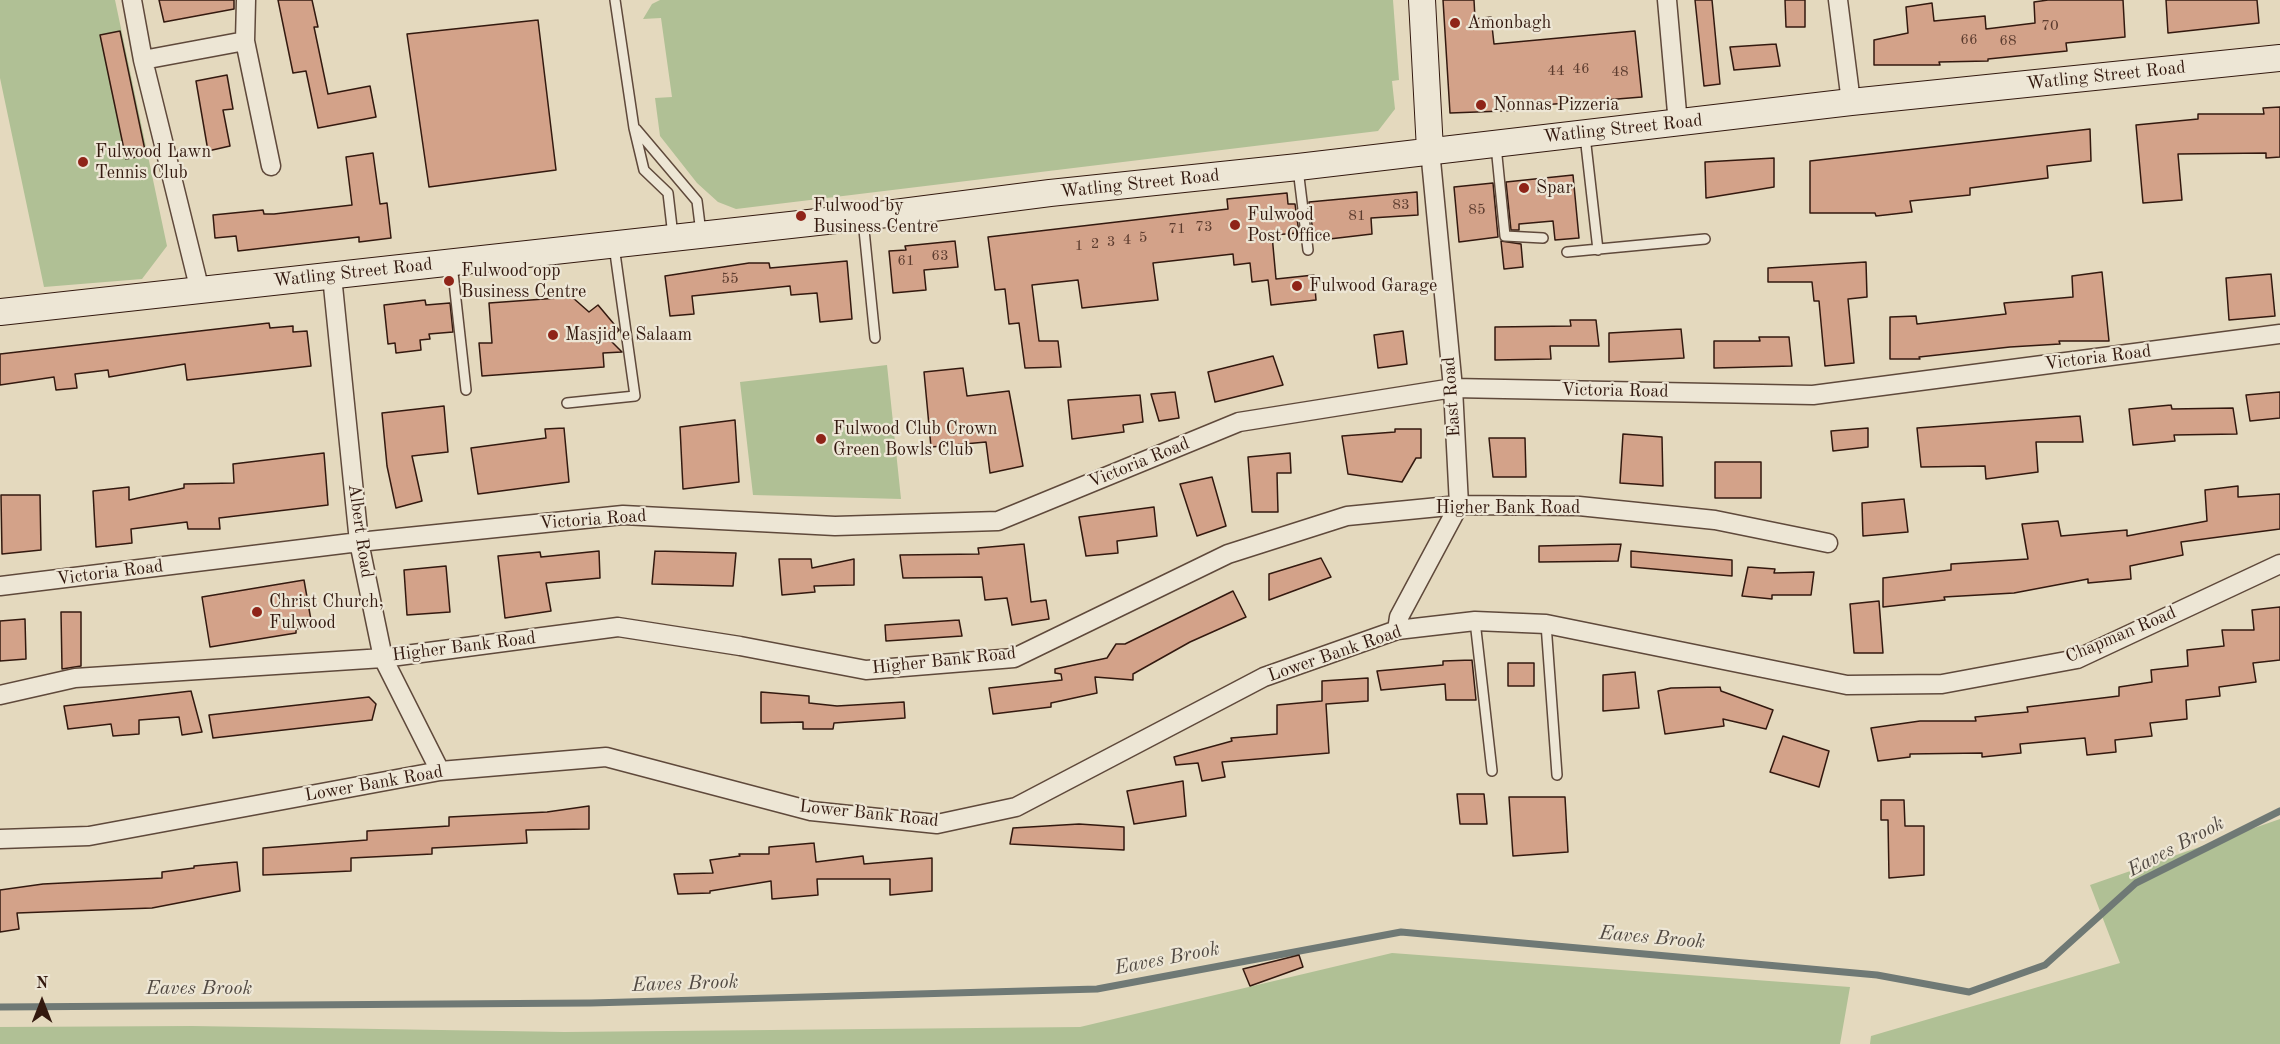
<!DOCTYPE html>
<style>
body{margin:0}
#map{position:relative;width:2280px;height:1044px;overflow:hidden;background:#e4d9be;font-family:"Old Standard TT",serif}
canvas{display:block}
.north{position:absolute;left:12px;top:972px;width:60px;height:60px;-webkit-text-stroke:4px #ede6d5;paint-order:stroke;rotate:0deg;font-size:16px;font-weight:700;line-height:24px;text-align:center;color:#33190f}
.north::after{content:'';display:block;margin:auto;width:21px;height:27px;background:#33190f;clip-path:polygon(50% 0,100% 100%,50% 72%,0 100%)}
</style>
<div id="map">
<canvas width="2280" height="1044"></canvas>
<div class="north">N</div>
</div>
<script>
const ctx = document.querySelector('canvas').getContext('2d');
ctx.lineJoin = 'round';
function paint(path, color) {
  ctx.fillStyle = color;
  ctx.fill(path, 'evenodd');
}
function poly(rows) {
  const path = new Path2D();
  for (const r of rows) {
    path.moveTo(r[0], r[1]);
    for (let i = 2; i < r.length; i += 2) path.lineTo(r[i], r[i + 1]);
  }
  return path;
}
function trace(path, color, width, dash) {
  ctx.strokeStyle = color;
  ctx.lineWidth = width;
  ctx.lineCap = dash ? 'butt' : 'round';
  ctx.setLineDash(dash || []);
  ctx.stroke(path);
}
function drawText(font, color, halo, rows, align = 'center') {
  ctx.font = font + ' "Old Standard TT",serif';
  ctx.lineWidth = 4.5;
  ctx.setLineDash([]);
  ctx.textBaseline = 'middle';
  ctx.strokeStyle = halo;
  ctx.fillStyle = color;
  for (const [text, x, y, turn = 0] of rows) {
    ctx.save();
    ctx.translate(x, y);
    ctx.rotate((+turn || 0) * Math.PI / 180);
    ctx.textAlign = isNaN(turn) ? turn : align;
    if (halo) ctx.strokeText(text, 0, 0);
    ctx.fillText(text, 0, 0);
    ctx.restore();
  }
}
paint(poly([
 [0,0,115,0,167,246,142,279,44,287,0,78],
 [660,0,1393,0,1399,80,1392,81,1395,109,1378,131,736,209,718,202,697,183,660,136,655,98,672,97,661,18,643,19,652,4],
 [887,365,901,499,753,495,740,382],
 [2280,819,2280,1044,1870,1044,1871,1036,2120,963,2090,885],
 [1392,953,1850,987,1840,1044,0,1044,0,1027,192,1026,565,1032,1080,1027]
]), '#b0c095');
trace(poly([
 [0,1007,591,1003,1097,989,1401,932,1877,975,1969,992,2045,965,2136,883,2280,811]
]), '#6f7975', 7);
const building = poly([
 [159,0,234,0,234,9,164,22,159,0],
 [278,0,312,0,318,27,314,27,328,94,370,86,376,117,318,128,306,71,293,73,278,0],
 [1443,0,1474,0,1475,19,1491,17,1494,44,1635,31,1642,97,1530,106,1530,110,1450,113,1443,0],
 [1695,0,1712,0,1720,84,1704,86,1695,0],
 [1785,0,1805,0,1805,27,1786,27,1785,0],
 [2048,0,2123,0,2125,37,2066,43,2067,51,1988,59,1988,61,1939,62,1940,65,1874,65,1874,40,1908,33,1906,7,1932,3,1934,21,1985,16,1986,29,2035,23,2034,2,2048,0],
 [2166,0,2257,0,2259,23,2168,33,2166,0],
 [538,20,556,170,429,187,407,34,538,20],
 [120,31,146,155,126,159,100,35,120,31],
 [1776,44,1780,66,1734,70,1730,47,1776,44],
 [227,75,233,109,223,110,230,146,208,151,196,81,227,75],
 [2280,107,2280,157,2266,158,2266,153,2178,154,2182,200,2143,203,2136,125,2198,119,2198,114,2264,114,2263,108,2280,107],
 [2090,129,2091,161,2047,166,2048,178,1970,188,1970,195,1910,201,1912,212,1876,216,1875,213,1810,213,1810,161,2090,129],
 [373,153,380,204,387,203,391,238,359,242,359,237,238,251,236,236,215,238,213,215,263,210,264,214,274,214,352,205,346,157,373,153],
 [1774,158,1774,187,1706,198,1705,162,1774,158],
 [1573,175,1579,238,1555,240,1553,221,1519,224,1519,230,1511,230,1506,182,1573,175],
 [1493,183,1498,237,1459,242,1454,187,1493,183],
 [1417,192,1418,215,1371,218,1372,234,1321,240,1320,231,1313,232,1309,202,1417,192],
 [1287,193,1288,204,1295,204,1299,233,1272,235,1276,279,1314,275,1316,300,1271,305,1268,280,1252,282,1250,263,1234,265,1233,254,1153,263,1158,300,1082,308,1078,280,1032,285,1039,341,1058,341,1061,367,1025,368,1019,323,1009,324,1005,289,995,290,988,237,1228,209,1227,199,1287,193],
 [955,241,958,267,924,270,926,290,893,293,889,251,906,250,905,246,955,241],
 [1501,241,1521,244,1523,267,1504,269,1501,241],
 [847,261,852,319,820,322,817,293,791,295,790,286,692,296,694,314,670,316,665,276,749,263,769,263,770,268,847,261],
 [1866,262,1867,297,1848,299,1854,363,1825,366,1819,301,1814,301,1812,282,1768,282,1768,268,1866,262],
 [2102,272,2109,341,2059,341,2060,344,2010,347,1919,357,1920,359,1890,359,1890,317,1916,316,1917,324,2006,314,2004,303,2073,297,2072,276,2102,272],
 [2271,274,2275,316,2229,320,2226,278,2271,274],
 [572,297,589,312,598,305,619,330,610,340,622,352,603,353,604,367,482,376,479,343,492,343,489,303,572,297],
 [425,300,426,305,450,303,453,332,429,334,430,339,420,340,421,350,396,353,395,343,388,344,384,305,425,300],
 [1570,320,1596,320,1599,346,1550,346,1551,359,1495,360,1495,327,1571,326,1570,320],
 [269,323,270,328,293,326,293,332,307,331,311,366,187,380,185,364,109,377,108,370,75,374,77,388,56,390,54,377,0,385,0,354,269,323],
 [1681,329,1684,358,1609,362,1609,333,1681,329],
 [1403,331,1407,364,1378,368,1374,335,1403,331],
 [1759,337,1789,337,1792,366,1714,368,1714,341,1760,341,1759,337],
 [1273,356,1283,385,1215,402,1208,372,1273,356],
 [963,368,967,396,1009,391,1023,466,990,473,986,442,931,447,924,372,963,368],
 [1175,392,1179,418,1159,421,1151,394,1175,392],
 [2280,392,2280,418,2250,421,2246,395,2280,392],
 [1140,395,1143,422,1123,425,1124,432,1072,439,1068,400,1140,395],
 [2171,405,2172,409,2233,408,2237,434,2174,435,2175,441,2133,445,2129,409,2171,405],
 [444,406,448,452,412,456,422,501,396,508,387,466,382,413,444,406],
 [2080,416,2083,442,2036,442,2038,472,1986,479,1985,466,1921,467,1917,428,2080,416],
 [735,420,739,482,683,489,680,427,735,420],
 [564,428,569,482,478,494,471,448,546,438,545,429,564,428],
 [1868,428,1868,447,1833,451,1831,431,1868,428],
 [1395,429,1421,429,1421,458,1416,458,1402,482,1348,474,1342,436,1395,432,1395,429],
 [1623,434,1662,437,1663,486,1620,483,1623,434],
 [1489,438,1525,438,1526,477,1493,477,1489,438],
 [324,453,328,505,219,518,220,529,188,529,187,522,131,529,132,543,96,547,93,491,129,487,129,500,184,488,184,484,234,483,233,464,324,453],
 [1290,453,1291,473,1277,473,1278,512,1252,512,1248,457,1290,453],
 [1715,462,1761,462,1761,498,1715,498,1715,462],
 [1212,477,1226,526,1197,536,1180,484,1212,477],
 [2238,486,2238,497,2280,494,2280,529,2181,542,2183,555,2130,566,2131,579,2088,583,2088,579,2014,593,1944,597,1945,600,1883,607,1883,578,1951,570,1951,564,2028,559,2022,524,2058,521,2061,536,2127,530,2127,536,2207,521,2205,490,2238,486],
 [1,495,40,495,41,550,2,554,1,495],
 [1904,499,1908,532,1863,536,1862,503,1904,499],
 [1154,507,1157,536,1117,541,1118,553,1086,556,1079,517,1154,507],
 [1024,544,1031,602,1046,600,1049,619,1012,625,1007,598,985,600,982,577,903,578,900,555,979,554,978,548,1024,544],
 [1621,544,1618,561,1539,562,1539,546,1621,544],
 [599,551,600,578,546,583,551,611,505,618,498,556,540,552,541,557,599,551],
 [655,551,736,553,733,586,652,584,655,551],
 [1631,551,1732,560,1732,576,1631,567,1631,551],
 [1321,558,1331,577,1269,600,1269,574,1321,558],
 [779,559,811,559,812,568,854,559,854,585,814,586,815,592,782,595,779,559],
 [446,566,450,612,407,615,404,570,446,566],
 [1748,567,1775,569,1774,573,1814,572,1811,595,1772,595,1772,599,1742,596,1748,567],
 [304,580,312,626,296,629,296,633,210,647,202,597,304,580],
 [1233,591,1246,617,1190,642,1133,674,1133,680,1095,677,1097,693,1051,703,1051,707,993,714,989,688,1062,680,1061,674,1055,673,1055,669,1107,658,1116,644,1125,644,1233,591],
 [1879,601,1883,653,1854,653,1850,604,1879,601],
 [2280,607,2280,660,2253,663,2256,682,2219,687,2220,696,2186,700,2187,719,2150,723,2152,736,2115,740,2116,752,2087,755,2085,738,2020,744,2021,753,1982,757,1982,753,1910,754,1910,757,1878,761,1871,728,1920,721,1976,721,1975,717,2028,712,2027,707,2119,696,2119,687,2152,682,2151,670,2188,666,2187,650,2224,646,2222,630,2254,630,2252,610,2280,607],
 [61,612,81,612,81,666,62,669,61,612],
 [25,619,26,659,0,661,0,621,25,619],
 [959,620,962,636,886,641,885,625,959,620],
 [1472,660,1476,700,1446,700,1445,684,1381,690,1377,671,1443,665,1443,661,1472,660],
 [1508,663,1534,663,1534,686,1508,686,1508,663],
 [1635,672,1639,708,1603,711,1603,675,1635,672],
 [1368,678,1368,701,1326,704,1329,753,1222,762,1225,777,1202,781,1198,763,1176,765,1174,757,1232,741,1231,738,1277,734,1277,705,1322,701,1322,681,1368,678],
 [1720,687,1721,691,1773,710,1766,729,1723,719,1724,726,1665,734,1658,691,1671,688,1720,687],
 [191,691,202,732,182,735,179,717,139,720,139,734,113,736,111,724,68,729,64,706,191,691],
 [761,692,809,696,809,703,837,706,904,702,905,718,834,723,833,729,803,729,803,722,761,723,761,692],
 [369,697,376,704,372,720,213,738,209,715,369,697],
 [1783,736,1829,751,1819,787,1770,772,1783,736],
 [1183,781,1186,816,1134,824,1127,791,1183,781],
 [1457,794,1484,794,1487,824,1460,824,1457,794],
 [1509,797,1565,797,1568,852,1513,856,1509,797],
 [1881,800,1904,800,1905,826,1924,826,1924,875,1889,878,1888,820,1881,820,1881,800],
 [589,806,589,829,526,830,527,843,432,848,432,854,351,858,351,871,263,875,263,848,367,840,367,831,449,826,449,817,547,812,589,806],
 [1079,824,1124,827,1124,850,1010,844,1013,828,1079,824],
 [814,843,816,862,863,856,864,864,932,858,932,891,890,895,890,879,817,879,818,895,772,899,771,881,710,891,710,893,678,894,674,874,713,873,710,860,740,856,739,854,769,854,769,847,814,843],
 [237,862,240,891,152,908,17,913,19,929,0,932,0,890,43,884,162,878,162,872,194,868,194,866,237,862],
 [1299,955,1303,967,1250,986,1243,969,1299,955]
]);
paint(building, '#d3a289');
trace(building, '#33190f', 1.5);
const lane = poly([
 [615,0,634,128,644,170,668,193,673,236],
 [636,129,697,201,701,233],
 [1585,136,1598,250],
 [1496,146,1505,236,1543,238],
 [1298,169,1308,250],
 [863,220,875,338],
 [1567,252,1705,239],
 [452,264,466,390],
 [567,403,635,396,614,246],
 [1475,621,1492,771],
 [1546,624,1557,775]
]);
const street = poly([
 [132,0,143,60,200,291],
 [1667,0,1678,124],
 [1838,0,1851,102],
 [245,41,246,0],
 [143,60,245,41,271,166],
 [332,276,359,542,383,658,440,771],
 [0,586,359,542,623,515,835,526,998,521,1239,422,1453,388,1813,395,2280,334],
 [1397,630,1399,617,1459,505,1453,388,1430,150],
 [0,695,75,678,383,658,618,627,740,646,866,670,1014,658,1228,554,1347,516,1459,505,1579,506,1715,520,1828,543],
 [0,839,89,836,440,771,606,757,811,811,937,824,1016,807,1264,677,1397,630,1475,621,1546,624,1847,685,1942,684,2077,659,2280,564]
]);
const secondary = poly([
 [1422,0,1430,150],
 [0,312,863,217,1050,193,1298,167,1851,102,2280,58]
]);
trace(lane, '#5f493b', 12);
trace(street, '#5f493b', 21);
trace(secondary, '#33190f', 28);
trace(lane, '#ede6d5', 9);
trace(street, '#ede6d5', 18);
trace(secondary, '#ede6d5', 26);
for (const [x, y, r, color] of [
 [1455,23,6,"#8f2418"],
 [1481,105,6,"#8f2418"],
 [83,162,6,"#8f2418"],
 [1524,188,6,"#8f2418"],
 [801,216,6,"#8f2418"],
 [1235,225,6,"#8f2418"],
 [449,281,6,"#8f2418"],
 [1297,286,6,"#8f2418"],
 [553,335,6,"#8f2418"],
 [821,439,6,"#8f2418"],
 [257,612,6,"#8f2418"]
]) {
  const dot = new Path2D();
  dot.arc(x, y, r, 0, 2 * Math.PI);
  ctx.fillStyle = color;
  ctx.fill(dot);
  trace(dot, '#ede6d5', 2);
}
drawText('15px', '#5b3b2e', null, [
 ["70",2050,26],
 ["66",1969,40],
 ["68",2008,41],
 ["46",1581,69],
 ["44",1556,71],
 ["48",1620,72],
 ["83",1401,205],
 ["85",1477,210],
 ["81",1357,216],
 ["73",1204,227],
 ["71",1177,229],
 ["5",1143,238],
 ["4",1127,240],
 ["3",1111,242],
 ["2",1095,244],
 ["1",1079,246],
 ["63",940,256],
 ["61",906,261],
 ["55",730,279]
]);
drawText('18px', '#33190f', '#ede6d5', [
 ["Amonbagh",1467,23],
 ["Nonnas Pizzeria",1493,105],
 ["Fulwood Lawn",95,152],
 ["Tennis Club",95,173],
 ["Spar",1536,188],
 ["Fulwood by",813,206],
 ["Business Centre",813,227],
 ["Fulwood",1247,215],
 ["Post Office",1247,236],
 ["Fulwood opp",461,271],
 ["Business Centre",461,292],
 ["Fulwood Garage",1309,286],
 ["Masjid e Salaam",565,335],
 ["Fulwood Club Crown",833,429],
 ["Green Bowls Club",833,450],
 ["Christ Church,",269,602],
 ["Fulwood",269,623]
], 'left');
drawText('18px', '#33190f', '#ede6d5', [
 ["Watling Street Road",2106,76,-6],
 ["Watling Street Road",1623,129,-6],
 ["Watling Street Road",1140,184,-6],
 ["Watling Street Road",353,273,-6],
 ["Victoria Road",2098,358,-7],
 ["Victoria Road",1615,391,1],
 ["East Road",1452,397,-94],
 ["Victoria Road",1139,463,-22],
 ["Higher Bank Road",1508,508],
 ["Victoria Road",593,520,-4],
 ["Albert Road",360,531,82],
 ["Victoria Road",110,573,-7],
 ["Chapman Road",2121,635,-23],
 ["Higher Bank Road",464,647,-7],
 ["Lower Bank Road",1335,654,-19],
 ["Higher Bank Road",944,661,-6],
 ["Lower Bank Road",374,784,-10],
 ["Lower Bank Road",869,814,6]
]);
drawText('italic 20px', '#514942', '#ede6d5', [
 ["Eaves Brook",2176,847,-28],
 ["Eaves Brook",1652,938,5],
 ["Eaves Brook",1167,959,-11],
 ["Eaves Brook",685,984,-2],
 ["Eaves Brook",199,989]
]);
</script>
